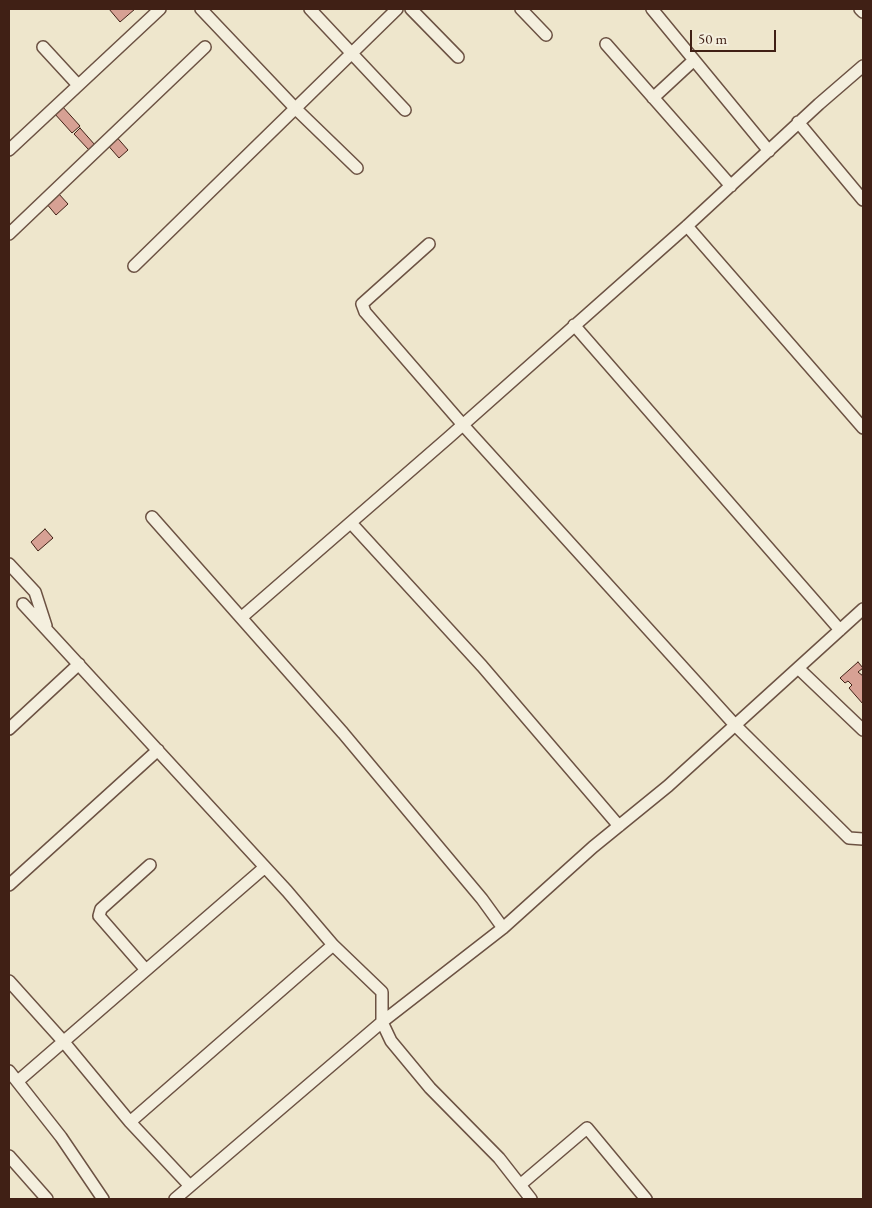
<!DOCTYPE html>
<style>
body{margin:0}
#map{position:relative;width:872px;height:1208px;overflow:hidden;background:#eee6cc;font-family:"EB Garamond",serif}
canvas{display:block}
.frame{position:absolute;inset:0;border:10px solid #402015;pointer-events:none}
.scale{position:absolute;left:690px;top:30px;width:86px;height:22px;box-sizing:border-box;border:2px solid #402015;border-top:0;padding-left:6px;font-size:15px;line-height:18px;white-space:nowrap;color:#402015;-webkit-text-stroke:4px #f4efde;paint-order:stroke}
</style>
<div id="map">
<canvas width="872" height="1208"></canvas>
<div class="frame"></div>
<div class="scale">50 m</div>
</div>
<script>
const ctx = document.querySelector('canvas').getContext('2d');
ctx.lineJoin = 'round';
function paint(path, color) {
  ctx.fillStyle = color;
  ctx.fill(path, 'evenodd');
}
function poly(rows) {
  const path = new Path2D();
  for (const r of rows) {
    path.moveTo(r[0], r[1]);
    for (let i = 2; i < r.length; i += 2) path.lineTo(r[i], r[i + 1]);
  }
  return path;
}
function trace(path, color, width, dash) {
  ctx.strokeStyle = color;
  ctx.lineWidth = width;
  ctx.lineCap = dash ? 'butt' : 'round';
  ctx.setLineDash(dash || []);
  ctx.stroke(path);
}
const building = poly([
 [109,9,135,9,120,22,109,9],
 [62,106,80,126,72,133,54,113,62,106],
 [80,128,95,145,89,150,74,134,80,128],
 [114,134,128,150,119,158,105,142,114,134],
 [58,193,68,204,56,215,46,203,58,193],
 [45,529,53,538,38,551,31,542,45,529],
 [858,662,863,668,858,672,863,676,863,704,849,688,852,685,848,681,845,683,840,678,858,662]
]);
paint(building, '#d7a194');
trace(building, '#402015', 1);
const minor = poly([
 [201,9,295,108,357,168],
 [310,9,405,110],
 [411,9,458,57],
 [521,9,546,35],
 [652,9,769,151],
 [860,9,863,12],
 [606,44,731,186],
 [43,47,78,85],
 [653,98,694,60],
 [798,122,863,200],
 [9,150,160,9],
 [687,226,863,428],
 [9,234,205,47],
 [429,244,362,304,365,312,463,425,735,725,849,838,863,839],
 [134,266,397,9],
 [574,325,840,630],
 [152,517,343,733,482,899,503,928],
 [351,523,482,666,619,826],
 [9,564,35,592,46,626],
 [23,604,287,891,333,945,382,992,382,1022,391,1041,430,1088,499,1158,531,1199],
 [242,617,448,438,687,226,819,104,863,66],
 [798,668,863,730],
 [9,729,79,664],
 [9,885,158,750],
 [146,970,99,916,101,909,150,865],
 [9,981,63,1041,130,1122,190,1186],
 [9,1071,61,1137,103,1199],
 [18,1081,265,867],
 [130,1122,333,945],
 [9,1156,47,1199],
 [520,1185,587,1128,646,1199],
 [175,1199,382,1022,503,928,593,847,668,786,863,609]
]);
trace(minor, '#6c5243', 14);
trace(minor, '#f4efde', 11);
</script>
